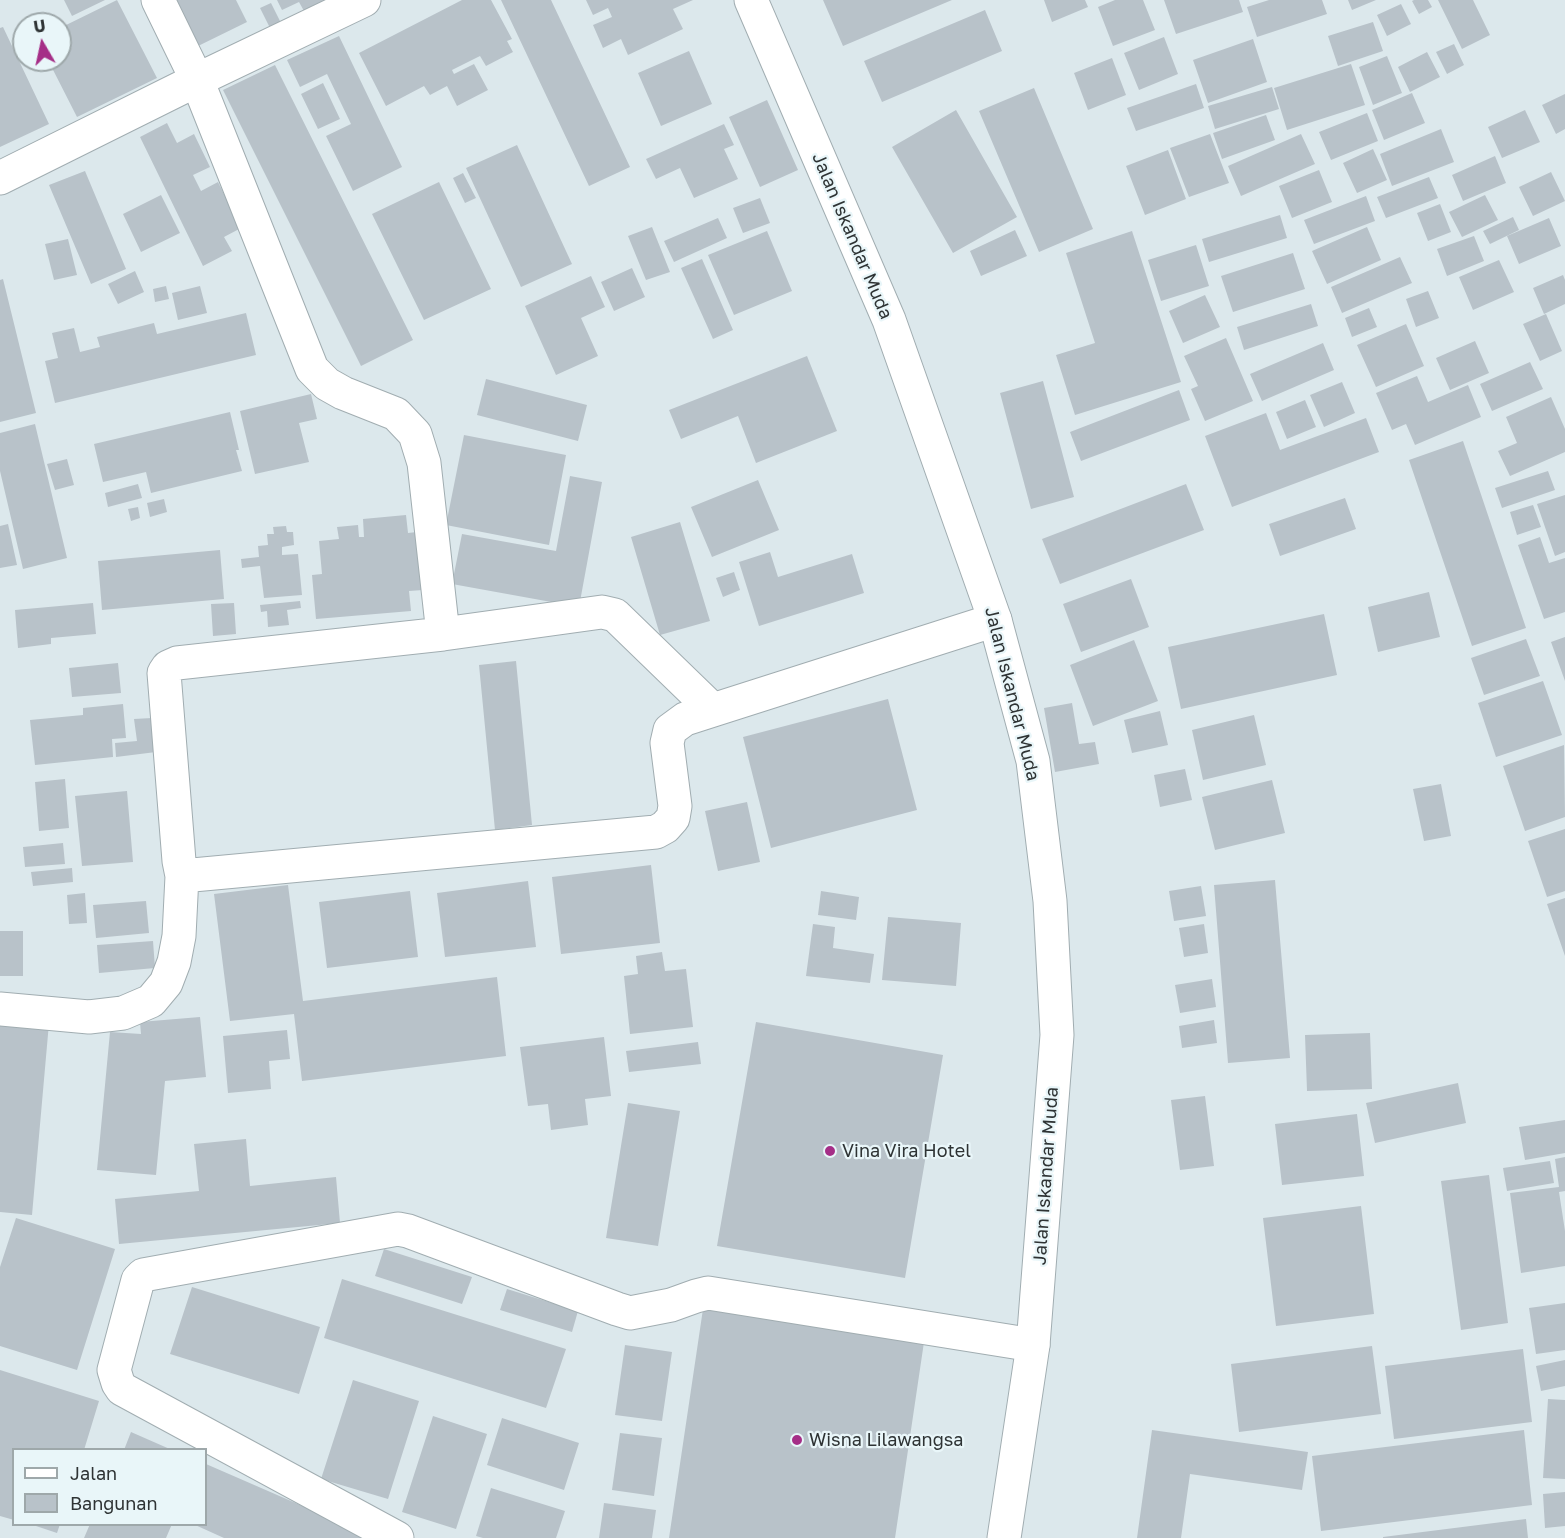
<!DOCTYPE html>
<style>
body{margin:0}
#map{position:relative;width:1565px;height:1538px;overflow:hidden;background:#dce8ec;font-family:"Golos Text",sans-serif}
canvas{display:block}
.legend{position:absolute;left:12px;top:1448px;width:195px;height:78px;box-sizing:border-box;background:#e9f6f9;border:2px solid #9ea8aa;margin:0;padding:8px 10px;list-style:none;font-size:18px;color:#2e3334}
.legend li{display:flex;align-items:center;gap:12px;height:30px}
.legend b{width:30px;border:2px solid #9ea8aa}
.north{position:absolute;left:12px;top:12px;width:60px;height:60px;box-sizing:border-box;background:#e9f6f9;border:2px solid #9ea8aa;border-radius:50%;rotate:351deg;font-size:16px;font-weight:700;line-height:24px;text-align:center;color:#2e3334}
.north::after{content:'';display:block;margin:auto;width:21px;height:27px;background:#a52e87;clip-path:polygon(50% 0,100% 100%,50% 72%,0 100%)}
</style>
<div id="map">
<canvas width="1565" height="1538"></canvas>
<ul class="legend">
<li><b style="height:8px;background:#fff"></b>Jalan</li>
<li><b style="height:16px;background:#b8c2c9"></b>Bangunan</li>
</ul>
<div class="north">U</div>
</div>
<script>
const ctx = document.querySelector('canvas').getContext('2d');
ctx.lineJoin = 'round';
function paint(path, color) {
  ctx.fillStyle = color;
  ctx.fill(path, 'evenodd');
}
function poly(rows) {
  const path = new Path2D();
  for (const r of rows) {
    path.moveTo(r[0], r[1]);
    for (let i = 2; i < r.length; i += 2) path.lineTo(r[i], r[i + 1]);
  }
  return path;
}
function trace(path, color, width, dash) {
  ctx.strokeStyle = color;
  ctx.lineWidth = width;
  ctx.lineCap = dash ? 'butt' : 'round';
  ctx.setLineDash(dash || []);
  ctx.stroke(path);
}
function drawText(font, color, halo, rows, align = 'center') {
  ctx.font = font + ' "Golos Text",sans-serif';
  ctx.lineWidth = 4.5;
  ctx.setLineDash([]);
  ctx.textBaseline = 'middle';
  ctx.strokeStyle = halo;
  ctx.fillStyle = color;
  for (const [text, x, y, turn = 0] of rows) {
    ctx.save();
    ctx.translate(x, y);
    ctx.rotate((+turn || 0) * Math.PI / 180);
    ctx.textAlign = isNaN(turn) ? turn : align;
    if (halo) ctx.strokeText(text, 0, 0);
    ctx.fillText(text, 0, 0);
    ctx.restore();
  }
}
paint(poly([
 [64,0,105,0,72,16],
 [117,0,157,78,77,117,48,60,60,60,60,28],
 [170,0,236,0,247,22,194,48],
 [277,0,327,0,304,11,299,2,282,10],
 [462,0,491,0,512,39,507,41,513,52,486,66,480,56,452,70,454,74,474,64,488,90,457,106,447,86,430,95,424,86,386,106,359,53],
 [501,0,551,0,630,167,589,186],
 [586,0,693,0,673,9,683,29,628,55,621,39,603,48,593,25,612,17,608,8,593,15],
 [823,0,952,0,843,46],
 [1044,0,1085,0,1088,7,1052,22],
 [1115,0,1143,0,1155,30,1113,46,1098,7],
 [1164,0,1239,0,1243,12,1176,34],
 [1269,0,1322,0,1327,14,1257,37,1247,7],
 [1348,0,1376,0,1352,10],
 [1414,0,1428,0,1432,7,1419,14,1412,1],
 [1438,0,1473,0,1490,35,1462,49],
 [271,3,281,23,270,28,260,8],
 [1401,4,1411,24,1387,36,1377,15],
 [985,10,1002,51,882,102,864,61],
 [1373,22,1383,51,1338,66,1328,36],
 [3,27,49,124,0,147,0,28],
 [339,36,402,167,353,191,326,136,351,124,327,74,300,87,287,60],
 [1164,37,1178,74,1139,90,1124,53],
 [1253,39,1267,82,1208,103,1193,60],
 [1454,44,1464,65,1447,74,1436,52],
 [689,51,712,104,661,126,638,73],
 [1427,52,1440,77,1410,92,1398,67],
 [1387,56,1402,93,1373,105,1359,67],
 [1112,58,1126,95,1088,110,1074,73],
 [1351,64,1365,105,1287,130,1274,88],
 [275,65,413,340,361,366,223,90],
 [323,83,340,119,318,129,301,94],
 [1196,84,1204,108,1136,131,1127,108],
 [1272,87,1279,109,1215,129,1208,106],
 [1034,88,1093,229,1039,252,979,111],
 [1412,93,1425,123,1384,140,1372,110],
 [1565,94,1565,129,1556,134,1542,105],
 [767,100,798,170,760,187,729,117],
 [956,110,1017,217,953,253,892,147],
 [1525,110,1540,142,1502,158,1488,127],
 [1367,113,1378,141,1331,160,1319,132],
 [1266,115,1275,140,1222,159,1213,133],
 [167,123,177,143,194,134,210,167,193,175,201,191,218,182,241,228,224,237,232,251,203,266,140,137],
 [724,124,734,145,724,149,738,179,694,198,680,168,656,179,646,159],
 [1441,129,1454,162,1392,186,1380,154],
 [1210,134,1229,183,1189,197,1170,148],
 [1301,134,1315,164,1241,196,1228,166],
 [517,145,572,264,521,287,466,168],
 [1373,149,1387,180,1357,193,1343,163],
 [1168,150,1186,199,1145,215,1126,166],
 [1495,156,1506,183,1463,201,1452,175],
 [1319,170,1332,202,1292,218,1279,186],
 [85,171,126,269,91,284,49,185],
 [1551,172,1565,201,1533,216,1519,187],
 [463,173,476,198,465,203,453,178],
 [1429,177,1438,198,1386,218,1377,197],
 [439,182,491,289,424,320,372,214],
 [161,195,180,233,141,252,123,214],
 [1485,195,1498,220,1462,237,1449,212],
 [1366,196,1375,221,1314,244,1304,220],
 [760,198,770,223,743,233,733,208],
 [1440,204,1451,232,1428,241,1417,213],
 [1280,215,1287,238,1209,262,1202,239],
 [1513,217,1519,230,1490,244,1483,231],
 [718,218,727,238,674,262,664,241],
 [1549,218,1561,246,1519,264,1507,236],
 [652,227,670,272,646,280,628,236],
 [1367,227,1381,260,1327,284,1312,251],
 [1015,230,1027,256,981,276,970,251],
 [767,231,792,291,734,315,708,255],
 [1132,231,1181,382,1075,415,1056,355,1095,343,1066,253],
 [1474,236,1484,261,1447,276,1437,249],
 [68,239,77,275,54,280,45,244],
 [1196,245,1209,286,1161,301,1148,260],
 [1293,253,1305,289,1233,312,1221,276],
 [1400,257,1412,283,1342,313,1331,287],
 [702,259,733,330,713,339,681,268],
 [1499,260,1514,292,1473,310,1459,277],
 [632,268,645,297,614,311,601,282],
 [135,271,144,292,118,304,108,284],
 [1563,275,1565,280,1565,304,1544,314,1533,288],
 [591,276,605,307,581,318,598,356,556,375,525,306],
 [3,279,36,413,0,422,0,280],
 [166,286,169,299,155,302,153,289],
 [200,286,207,313,178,320,172,293],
 [1428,291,1439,318,1416,327,1406,299],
 [1205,295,1220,327,1183,343,1169,311],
 [1311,304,1318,326,1244,350,1237,327],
 [1369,308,1377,327,1352,337,1345,318],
 [246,313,256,355,55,403,45,361,58,358,52,333,74,328,80,352,100,347,97,337,154,323,157,334],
 [1546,314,1562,351,1540,361,1523,324],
 [1406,324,1424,366,1376,387,1357,345],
 [1226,338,1253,401,1205,421,1191,389,1198,386,1184,356],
 [1475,341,1489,373,1450,390,1436,358],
 [1323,343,1334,370,1262,401,1250,374],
 [807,356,837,431,756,463,738,416,681,439,669,410],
 [1530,362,1543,389,1492,411,1480,384],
 [1417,376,1428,402,1468,385,1481,417,1415,445,1406,424,1392,430,1376,393],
 [486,379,587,405,578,441,477,415],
 [1043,381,1074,497,1031,509,1000,393],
 [1342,382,1355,413,1324,427,1310,395],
 [1179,390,1190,420,1081,461,1070,432],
 [311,394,317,419,299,423,309,462,255,474,240,411],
 [1551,397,1565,429,1565,452,1510,476,1498,451,1517,443,1506,417],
 [1305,400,1316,427,1287,439,1276,412],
 [230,412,239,450,236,450,242,471,151,493,146,472,103,482,94,444],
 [1266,413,1280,450,1366,418,1379,452,1232,507,1205,436],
 [35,424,67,558,23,569,0,471,0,433],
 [464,435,566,455,549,545,446,525],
 [1463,441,1526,628,1472,646,1409,460],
 [67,459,74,485,55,490,47,464],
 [1548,471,1555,490,1502,508,1495,488],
 [570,476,602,482,579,607,452,584,462,534,556,551],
 [758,480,779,530,712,557,691,507],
 [138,484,142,498,108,507,105,493],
 [1186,484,1204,530,1060,584,1042,539],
 [1565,495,1565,552,1555,556,1537,504],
 [1345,498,1356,529,1280,556,1269,524],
 [164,499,167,512,150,517,147,503],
 [1533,505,1541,527,1517,535,1510,512],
 [138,507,140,518,131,521,128,509],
 [406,515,408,533,417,532,423,590,409,591,411,611,316,619,312,575,322,574,319,541,339,539,337,527,358,525,359,537,364,537,363,519],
 [680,522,710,621,660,635,631,537],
 [8,524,17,565,0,568,0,526],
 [286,526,287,532,293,532,294,545,282,547,282,555,298,554,302,595,264,598,260,566,242,568,241,559,259,557,258,546,268,545,267,534,274,534,273,527],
 [1540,537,1549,563,1565,558,1565,612,1544,619,1518,545],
 [220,550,224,599,102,610,98,561],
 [770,552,778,577,852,554,864,593,759,626,739,562],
 [734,572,740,590,723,597,716,578],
 [1131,579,1149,627,1081,652,1063,604],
 [1429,592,1440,637,1378,652,1368,607],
 [300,601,301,608,287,610,289,625,268,627,267,611,261,612,260,605],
 [93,603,96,634,51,638,51,644,18,648,15,610],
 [234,603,236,634,213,636,211,604],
 [1324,614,1337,675,1181,709,1168,647],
 [1565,637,1565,681,1551,642],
 [1526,639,1540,676,1484,695,1471,658],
 [1134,640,1158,701,1093,726,1070,665],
 [516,661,532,825,495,830,479,665],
 [118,663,121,693,72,697,69,668],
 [1543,681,1562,735,1496,757,1478,703],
 [888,699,917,810,771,848,743,737],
 [1072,703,1079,744,1095,742,1099,764,1055,772,1044,708],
 [123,704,126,738,112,739,113,757,35,765,30,720,83,715,83,708],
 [1160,711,1168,745,1132,753,1124,720],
 [1254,715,1266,765,1203,780,1192,730],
 [152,718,156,752,116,757,115,743,137,741,134,719],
 [1564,745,1565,817,1525,831,1503,766],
 [1185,769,1192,800,1160,807,1154,775],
 [65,779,69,828,39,831,35,782],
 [1272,780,1285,833,1215,850,1202,797],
 [1441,784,1451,836,1424,841,1413,789],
 [127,791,133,862,82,866,75,796],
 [747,802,760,862,718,871,705,811],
 [1565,829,1565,891,1547,897,1528,841],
 [63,843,65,864,25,867,23,847],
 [651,865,660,943,561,954,552,877],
 [72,868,73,882,33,886,31,872],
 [1275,880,1290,1058,1228,1063,1214,885],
 [528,881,536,947,445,957,437,893],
 [288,885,303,1001,497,977,506,1056,302,1081,294,1014,230,1021,214,894],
 [1201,886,1206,916,1174,921,1169,891],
 [410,891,418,957,327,968,319,902],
 [821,891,859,897,856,920,818,915],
 [85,893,87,923,69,924,67,895],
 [1565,898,1565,956,1547,904],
 [146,901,149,933,96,938,93,905],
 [888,917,961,923,956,986,882,980],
 [813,924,835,927,833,948,874,954,870,983,806,976],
 [1204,924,1208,953,1184,957,1179,928],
 [0,931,23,931,23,976,0,976],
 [153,941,155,968,99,973,97,945],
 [662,952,665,971,686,969,693,1027,630,1034,624,976,638,974,636,956],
 [1212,979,1216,1007,1180,1013,1175,985],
 [200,1017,206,1077,165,1081,156,1175,97,1170,110,1032,141,1034,140,1022],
 [0,1019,49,1023,32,1215,0,1212],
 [1214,1020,1217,1043,1182,1048,1179,1026],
 [756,1022,943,1055,905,1278,717,1246],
 [287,1030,290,1059,269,1061,271,1089,228,1093,223,1036],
 [1370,1033,1372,1089,1307,1091,1305,1035],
 [604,1037,611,1096,585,1099,588,1125,551,1130,548,1104,528,1106,520,1047],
 [698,1042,701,1064,629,1072,626,1051],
 [1458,1083,1466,1123,1375,1143,1366,1103],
 [1205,1096,1214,1166,1180,1170,1171,1100],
 [628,1103,680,1111,658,1246,606,1238],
 [1357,1114,1364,1176,1282,1185,1275,1124],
 [1565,1120,1565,1153,1525,1160,1519,1127],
 [246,1139,250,1186,336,1177,340,1223,119,1244,115,1199,199,1191,194,1144],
 [1565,1157,1565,1191,1559,1192,1565,1231,1565,1266,1521,1273,1510,1193,1559,1187,1555,1159],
 [1550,1161,1554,1183,1507,1191,1503,1168],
 [1489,1175,1508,1323,1461,1330,1441,1181],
 [1361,1206,1374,1314,1276,1326,1263,1218],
 [16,1218,115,1249,77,1370,0,1346,0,1267],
 [384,1249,472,1277,462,1304,375,1276],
 [342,1279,566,1349,546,1408,324,1338],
 [192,1287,320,1327,299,1394,170,1354],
 [507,1289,578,1311,572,1332,500,1310],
 [1565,1303,1565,1350,1536,1354,1529,1308],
 [703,1309,924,1342,895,1538,669,1538],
 [625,1345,672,1352,662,1421,615,1415],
 [1372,1346,1381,1414,1239,1432,1231,1364],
 [1523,1349,1532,1422,1394,1439,1385,1366],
 [1565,1360,1565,1386,1541,1391,1536,1366],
 [0,1370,99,1401,84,1450,14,1450,14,1520,0,1516],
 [353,1380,419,1401,388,1499,321,1479],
 [1548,1399,1565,1400,1565,1479,1543,1478],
 [433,1416,487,1434,456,1529,402,1512],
 [502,1418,579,1443,564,1490,487,1465],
 [1152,1430,1308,1452,1302,1490,1190,1474,1181,1538,1137,1538],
 [1524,1430,1532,1505,1321,1531,1312,1456],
 [131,1432,172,1450,124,1450],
 [620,1433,662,1438,654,1496,612,1490],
 [206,1464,376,1538,224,1538,193,1524,206,1524],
 [491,1488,565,1511,556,1538,483,1538,476,1536],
 [1565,1492,1565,1526,1545,1528,1543,1494],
 [604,1503,656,1510,652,1538,599,1538],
 [1526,1519,1528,1538,1383,1538,1383,1537],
 [30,1524,60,1524,57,1533],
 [90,1524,172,1524,166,1538,84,1538]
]), '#b8c2c9');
const minor = poly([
 [158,0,197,80,312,369,327,384,343,393,396,414,415,434,424,463,443,634],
 [0,178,197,80,364,0],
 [713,710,615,615,602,612,443,634,177,663,168,667,164,673,179,861,182,876,656,832,665,827,673,818,675,806,667,743,670,730,685,719,713,710,995,620],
 [0,1009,89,1017,123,1013,151,1001,166,983,174,962,179,936,182,876],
 [397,1538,122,1389,118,1383,114,1370,138,1280,143,1275,398,1229,408,1231,617,1309,630,1313,671,1305,696,1296,708,1293,1033,1345]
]);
const tertiary = poly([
 [751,0,889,320,995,620,1033,761,1050,901,1057,1035,1033,1345,1004,1538]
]);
trace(minor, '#a1adb1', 35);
trace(tertiary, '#a1adb1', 35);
trace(minor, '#fff', 33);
trace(tertiary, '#fff', 33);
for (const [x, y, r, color] of [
 [830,1151,6,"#a52e87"],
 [797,1440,6,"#a52e87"]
]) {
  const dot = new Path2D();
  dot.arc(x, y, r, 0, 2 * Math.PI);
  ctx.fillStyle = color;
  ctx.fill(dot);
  trace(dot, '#e9f6f9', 2);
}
drawText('18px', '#2e3334', '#e9f6f9', [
 ["Jalan Iskandar Muda",852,236,67],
 ["Jalan Iskandar Muda",1012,694,76],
 ["Jalan Iskandar Muda",1046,1176,-86]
]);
drawText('18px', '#2e3334', '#e9f6f9', [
 ["Vina Vira Hotel",842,1151],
 ["Wisna Lilawangsa",809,1440]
], 'left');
</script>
